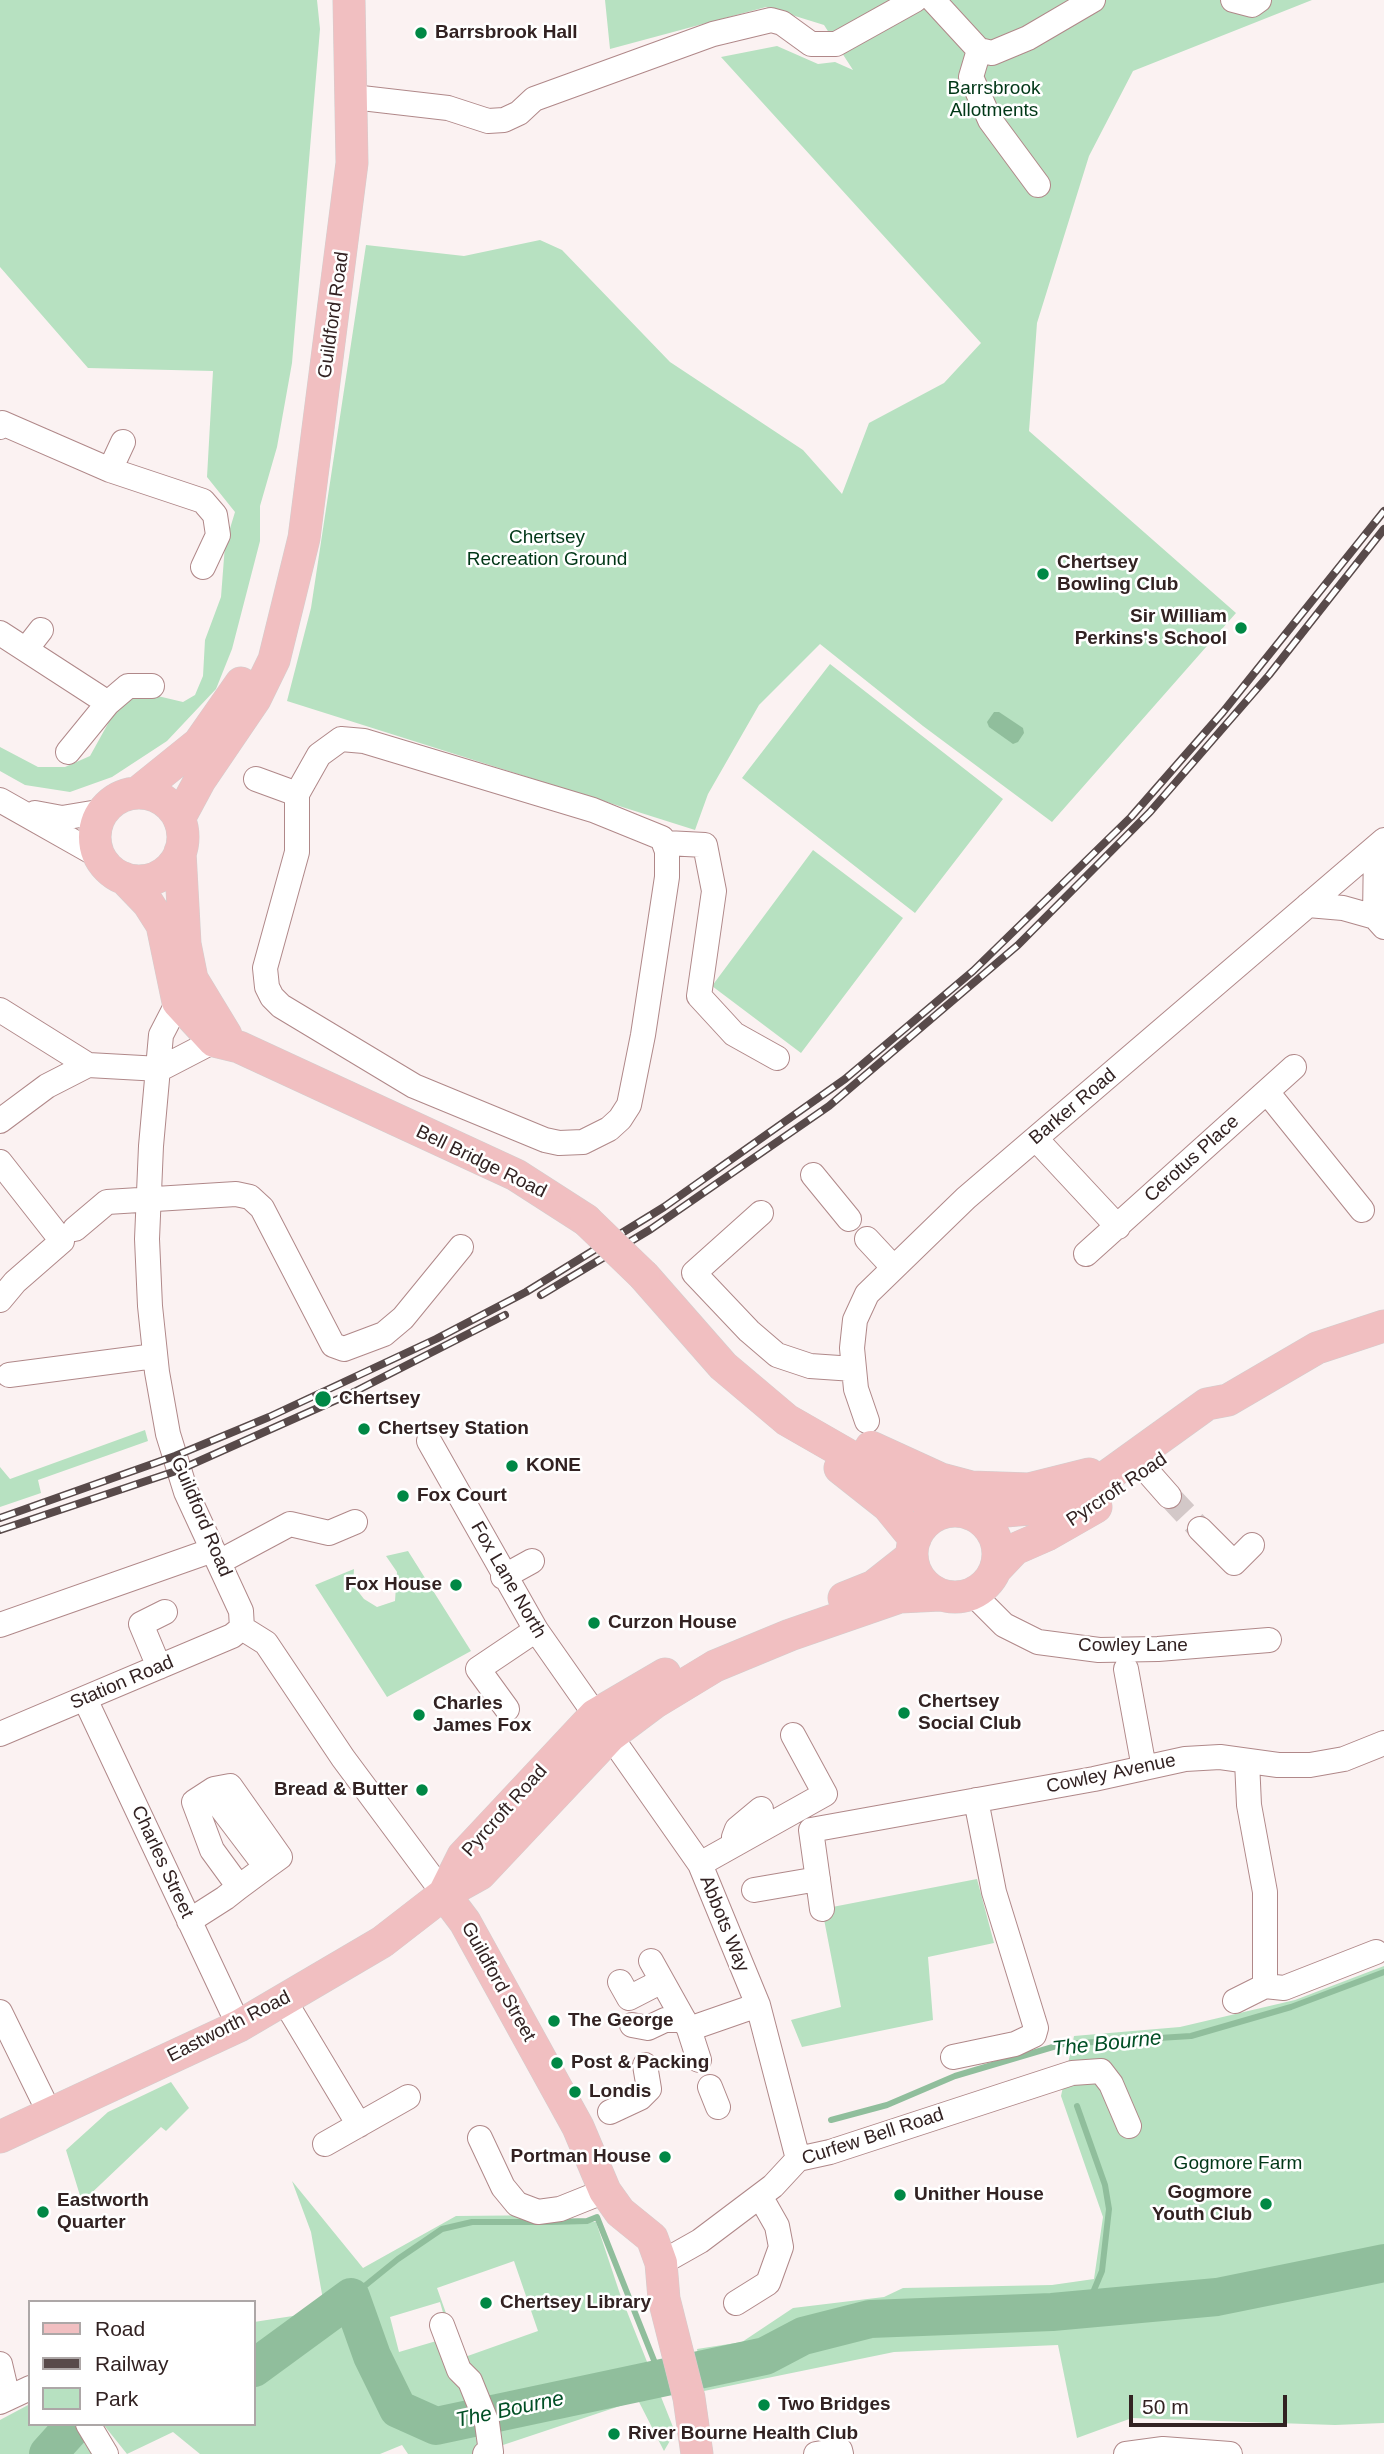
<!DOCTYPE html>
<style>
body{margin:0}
#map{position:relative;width:1384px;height:2454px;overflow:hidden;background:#fbf2f2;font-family:Helvetica,sans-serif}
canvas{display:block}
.legend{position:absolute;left:28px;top:2300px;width:228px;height:126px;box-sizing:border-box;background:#fff;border:2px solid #ada7a7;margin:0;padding:9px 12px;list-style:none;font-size:21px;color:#322222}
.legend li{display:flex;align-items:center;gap:14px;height:35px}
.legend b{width:35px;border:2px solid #ada7a7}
.scale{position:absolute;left:1129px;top:2395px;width:158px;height:32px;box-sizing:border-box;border:4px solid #322222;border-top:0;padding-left:9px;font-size:21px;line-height:24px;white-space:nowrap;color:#322222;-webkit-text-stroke:5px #fff;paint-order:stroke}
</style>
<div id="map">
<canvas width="1384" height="2454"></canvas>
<ul class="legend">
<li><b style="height:9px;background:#f1bfc1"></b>Road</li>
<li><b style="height:9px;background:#584a4a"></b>Railway</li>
<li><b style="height:19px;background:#b7e1c1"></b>Park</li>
</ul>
<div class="scale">50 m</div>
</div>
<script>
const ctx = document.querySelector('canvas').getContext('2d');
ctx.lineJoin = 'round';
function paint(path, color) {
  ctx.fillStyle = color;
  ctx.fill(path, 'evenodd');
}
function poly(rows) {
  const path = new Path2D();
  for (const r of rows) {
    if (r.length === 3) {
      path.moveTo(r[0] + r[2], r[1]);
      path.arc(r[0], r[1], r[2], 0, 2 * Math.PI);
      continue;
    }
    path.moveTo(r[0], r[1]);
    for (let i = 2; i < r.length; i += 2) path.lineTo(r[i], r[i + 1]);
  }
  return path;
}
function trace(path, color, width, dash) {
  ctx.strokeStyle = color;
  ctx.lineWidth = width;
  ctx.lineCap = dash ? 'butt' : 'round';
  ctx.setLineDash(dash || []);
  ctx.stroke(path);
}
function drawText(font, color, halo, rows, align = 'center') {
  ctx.font = font + ' Helvetica,sans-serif';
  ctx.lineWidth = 5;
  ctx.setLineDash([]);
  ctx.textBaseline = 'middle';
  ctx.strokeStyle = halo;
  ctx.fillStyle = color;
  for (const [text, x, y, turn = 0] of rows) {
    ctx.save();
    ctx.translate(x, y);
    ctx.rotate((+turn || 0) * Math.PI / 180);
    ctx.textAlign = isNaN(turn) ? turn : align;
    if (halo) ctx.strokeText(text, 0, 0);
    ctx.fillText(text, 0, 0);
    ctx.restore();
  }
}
paint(poly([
 [0,0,317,0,320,29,292,363,277,447,260,506,260,541,232,649,216,689,167,741,112,777,70,792,25,785,0,771,0,747,38,767,65,767,90,756,125,693,145,693,183,702,195,695,203,676,205,640,221,597,225,545,235,512,207,477,213,371,88,368,0,267],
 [605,0,1312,0,1133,71,1089,156,1037,323,1029,431,1236,613,1052,822,923,726,820,644,759,705,708,794,695,830,287,701,311,608,366,245,464,256,540,240,562,250,670,362,803,450,842,494,869,423,944,383,981,343,721,57,777,46,818,64,835,62,853,70,824,25,766,7,610,49],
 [830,664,1003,799,915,913,742,778],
 [813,850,903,918,801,1053,712,986],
 [145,1430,148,1441,38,1480,41,1493,0,1507,0,1467,10,1479],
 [408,1551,471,1651,387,1697,315,1585,354,1569,353,1585,364,1599,377,1607,395,1601,397,1572,386,1556],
 [977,1879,994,1943,928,1957,933,2020,802,2047,791,2020,841,2007,822,1909],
 [1384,1966,1384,2423,1335,2425,1132,2418,1077,2438,1058,2345,894,2352,704,2391,697,2349,742,2342,793,2308,884,2297,903,2288,1052,2285,1094,2279,1103,2217,1061,2096,1074,2036,1180,2027,1295,2000],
 [171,2082,189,2108,166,2131,161,2127,82,2202,66,2150,108,2112],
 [292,2181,363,2268,456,2216,557,2215,537,2224,596,2222,620,2294,675,2432,664,2451,638,2400,476,2454,408,2454,402,2445,380,2454,200,2454,173,2432,127,2454,103,2424,254,2424,254,2322,325,2311,311,2232],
 [514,2261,538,2331,462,2358,437,2288],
 [440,2302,450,2337,399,2352,390,2317],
 [30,2404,30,2424,72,2424,92,2454,0,2454,0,2420]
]), '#b7e1c1');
paint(poly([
 [994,712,999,712,1023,728,1024,733,1018,742,1013,744,989,727,987,722]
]), '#90be9c');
trace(poly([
 [1077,2106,1105,2185,1109,2209,1102,2271,1086,2309],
 [831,2120,887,2105,955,2076,1063,2044,1191,2036,1291,2007,1384,1972],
 [351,2297,398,2259,442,2229,472,2222,551,2222,587,2221,597,2217,661,2378]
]), '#90be9c', 6);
trace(poly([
 [254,2368,351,2297,372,2356,398,2409,436,2426,765,2356,803,2336,870,2319,1052,2312,1217,2297,1384,2263],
 [48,2454,75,2424]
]), '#90be9c', 38);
trace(poly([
 [1169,1496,1200,1529]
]), '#d3c8c8', 24, [24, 12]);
const minor = poly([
 [933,0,979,50,992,53,1028,38,1093,0],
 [1233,0,1252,5,1259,0],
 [979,50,971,77,990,120,1038,185],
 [353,97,448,108,488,121,504,120,519,113,534,99,713,34,771,20,782,23,811,44,836,44,915,0],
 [0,427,2,423,110,470,203,501,215,515,218,535,203,567],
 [110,470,123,442],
 [0,633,108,703],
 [27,648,41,630],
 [341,739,364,741,593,810,662,838,667,851,667,877,643,1035,629,1105,620,1119,609,1129,583,1142,559,1143,545,1140,414,1086,281,1006,272,997,267,987,265,968,297,852,297,794,319,755,341,739],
 [68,752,108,703,128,686,152,686],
 [256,779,297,794],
 [0,800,99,856],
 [35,813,62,818,104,811],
 [666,843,705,845,714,891,699,996,734,1034,777,1058],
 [1376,847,1375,917,1384,927],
 [1308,905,1343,908,1375,917],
 [178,1002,161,1035,151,1146,147,1239,150,1306,157,1372,168,1434,186,1492,241,1611,242,1628],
 [0,1010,88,1065,160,1069],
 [160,1069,214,1041],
 [1267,1092,1362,1210],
 [0,1121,47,1086,88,1065],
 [1036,1139,1118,1227],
 [0,1162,62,1241,15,1282,0,1300],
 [813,1175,849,1219],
 [761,1213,694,1273,749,1331,777,1355,810,1366,854,1369],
 [75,1229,107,1202,236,1194,250,1197,262,1208,333,1345,344,1349,384,1334,403,1318,461,1247],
 [867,1239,893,1267],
 [1086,1254,1294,1067],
 [9,1375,155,1356],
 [867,1421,856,1389,852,1348,855,1320,867,1294,966,1198,1384,840],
 [429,1441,536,1630,700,1864,758,2005,798,2159],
 [1147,1471,1169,1496],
 [1200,1529,1234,1563,1252,1545],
 [219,1562,290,1524,329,1533,355,1522],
 [503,1577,532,1561],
 [973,1594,1004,1625,1038,1642,1099,1650,1158,1649,1269,1640],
 [0,1625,213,1550],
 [242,1628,266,1643,343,1758,444,1894],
 [159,1667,141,1624,165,1612],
 [1126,1669,1144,1768],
 [85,1699,239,2026],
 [507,1709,478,1669,536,1630],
 [0,1734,232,1636,242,1628],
 [1247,1761,1249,1805,1265,1892,1265,1986],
 [216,1801,266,1867],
 [734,1837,737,1829,761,1809],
 [700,1864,825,1794,793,1735],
 [754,1890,818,1879],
 [822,1909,811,1830,1094,1779,1185,1759,1220,1757,1278,1765,1310,1765,1344,1759,1384,1743],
 [189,1921,225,1898,239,1887,266,1867,280,1857,230,1786,214,1789,194,1802,212,1850,239,1887],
 [651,1961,689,2029,699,2060],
 [620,1982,629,1998,662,1981],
 [284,2000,359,2125],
 [1235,2001,1265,1986,1284,1988,1376,1952],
 [0,2012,50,2114],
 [632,2025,648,2028,665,2020,684,2020],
 [689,2029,758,2005],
 [953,2057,1015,2044,1034,2035,1036,2028,994,1892,976,1800],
 [710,2087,718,2107],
 [610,2112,640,2098,649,2089,645,2065],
 [480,2138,503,2187,517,2204,538,2212,560,2209,605,2191],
 [325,2144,408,2097],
 [661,2263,700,2241,773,2186,798,2159,830,2152,1072,2073,1101,2071,1111,2084,1129,2126],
 [736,2303,768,2283,781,2247,777,2226,760,2196],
 [442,2325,459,2370,470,2381,487,2423,491,2452,485,2454],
 [0,2364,8,2398],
 [0,2402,30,2388],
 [88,2424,106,2454],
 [816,2454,840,2450,841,2454],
 [1126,2454,1163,2449,1230,2454]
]);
const major = poly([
 [137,793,199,743,241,683],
 [139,837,44],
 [179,819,200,780,255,699,274,660,304,538,352,163,349,0],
 [180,852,185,944,192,979,226,1035],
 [124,878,148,903,162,925,178,1002,214,1041,239,1047,516,1175,586,1220],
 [644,1276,723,1366,787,1420,923,1498,954,1511],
 [871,1447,941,1479,971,1487,1029,1489,1089,1474],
 [840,1468,888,1506,915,1539],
 [955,1554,43],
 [970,1514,1053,1507,1096,1484,1207,1404,1228,1400,1317,1348,1384,1326],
 [996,1569,1015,1549,1047,1535,1096,1507],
 [844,1598,874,1586,912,1556],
 [444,1894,465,1922,578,2127,605,2191,620,2212,652,2238,661,2263,664,2299,689,2398,697,2454],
 [444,1894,463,1856,595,1715,665,1674],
 [0,2137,239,2026,382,1942,444,1894,480,1874,610,1736,654,1703,715,1666,790,1635,900,1597,940,1595]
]);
trace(minor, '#b08889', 26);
trace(major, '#d2cece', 33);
trace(minor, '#fff', 24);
trace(major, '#f1bfc1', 32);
const rail = poly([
 [541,1295,651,1229,829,1106,1018,945,1150,812,1269,675,1384,529],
 [0,1518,175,1456,269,1417,436,1339,526,1292,664,1207,845,1079,973,971,1131,817,1223,712,1384,511],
 [0,1530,179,1470,354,1392,505,1315]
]);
trace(rail, '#584a4a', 8);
trace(rail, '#fff', 5, [16]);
const majorBridge = poly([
 [586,1220,644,1276]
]);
trace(majorBridge, '#d2cece', 33, []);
trace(majorBridge, '#f1bfc1', 32);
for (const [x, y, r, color] of [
 [421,33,7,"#008845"],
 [1043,574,7,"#008845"],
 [1241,628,7,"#008845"],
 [323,1399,9,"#008845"],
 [364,1429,7,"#008845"],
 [512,1466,7,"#008845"],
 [403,1496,7,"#008845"],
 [456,1585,7,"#008845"],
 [594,1623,7,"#008845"],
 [904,1713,7,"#008845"],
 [419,1715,7,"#008845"],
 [422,1790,7,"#008845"],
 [554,2021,7,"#008845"],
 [557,2063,7,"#008845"],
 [575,2092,7,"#008845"],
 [665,2157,7,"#008845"],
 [900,2195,7,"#008845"],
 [1266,2204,7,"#008845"],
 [43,2212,7,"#008845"],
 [486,2303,7,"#008845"],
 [764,2405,7,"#008845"],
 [614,2434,7,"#008845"]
]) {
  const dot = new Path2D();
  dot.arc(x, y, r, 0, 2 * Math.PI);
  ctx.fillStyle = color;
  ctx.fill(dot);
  trace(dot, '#fff', 2.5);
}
drawText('bold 19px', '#322222', '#fff', [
 ["Barrsbrook Hall",435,33],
 ["Chertsey",1057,563],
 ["Bowling Club",1057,585],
 ["Sir William",1227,617,"right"],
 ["Perkins's School",1227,639,"right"],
 ["Chertsey",339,1399],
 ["Chertsey Station",378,1429],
 ["KONE",526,1466],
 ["Fox Court",417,1496],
 ["Fox House",442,1585,"right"],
 ["Curzon House",608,1623],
 ["Chertsey",918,1702],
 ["Social Club",918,1724],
 ["Charles",433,1704],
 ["James Fox",433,1726],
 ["Bread & Butter",408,1790,"right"],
 ["The George",568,2021],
 ["Post & Packing",571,2063],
 ["Londis",589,2092],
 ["Portman House",651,2157,"right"],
 ["Gogmore",1252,2193,"right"],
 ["Youth Club",1252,2215,"right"],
 ["Unither House",914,2195],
 ["Eastworth",57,2201],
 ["Quarter",57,2223],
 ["Chertsey Library",500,2303],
 ["Two Bridges",778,2405],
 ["River Bourne Health Club",628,2434]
], 'left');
drawText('19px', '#003717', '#fff', [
 ["Barrsbrook",994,89],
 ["Allotments",994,111],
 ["Chertsey",547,538],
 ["Recreation Ground",547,560],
 ["Gogmore Farm",1238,2164]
]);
drawText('19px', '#322222', '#fff', [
 ["Guildford Road",334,315,-82],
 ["Barker Road",1073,1107,-40],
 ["Cerotus Place",1192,1159,-42],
 ["Bell Bridge Road",481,1162,26],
 ["Pyrcroft Road",1117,1490,-34],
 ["Guildford Road",201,1517,67],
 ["Fox Lane North",508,1580,60],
 ["Cowley Lane",1133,1646],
 ["Station Road",122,1683,-23],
 ["Cowley Avenue",1111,1774,-12],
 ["Pyrcroft Road",505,1811,-48],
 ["Charles Street",162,1862,65],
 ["Abbots Way",724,1924,68],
 ["Guildford Street",498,1982,61],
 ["Eastworth Road",229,2027,-27],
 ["Curfew Bell Road",873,2137,-18]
]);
drawText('italic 21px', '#004f25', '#fff', [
 ["The Bourne",1107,2044,-6],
 ["The Bourne",510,2410,-12]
]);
</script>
